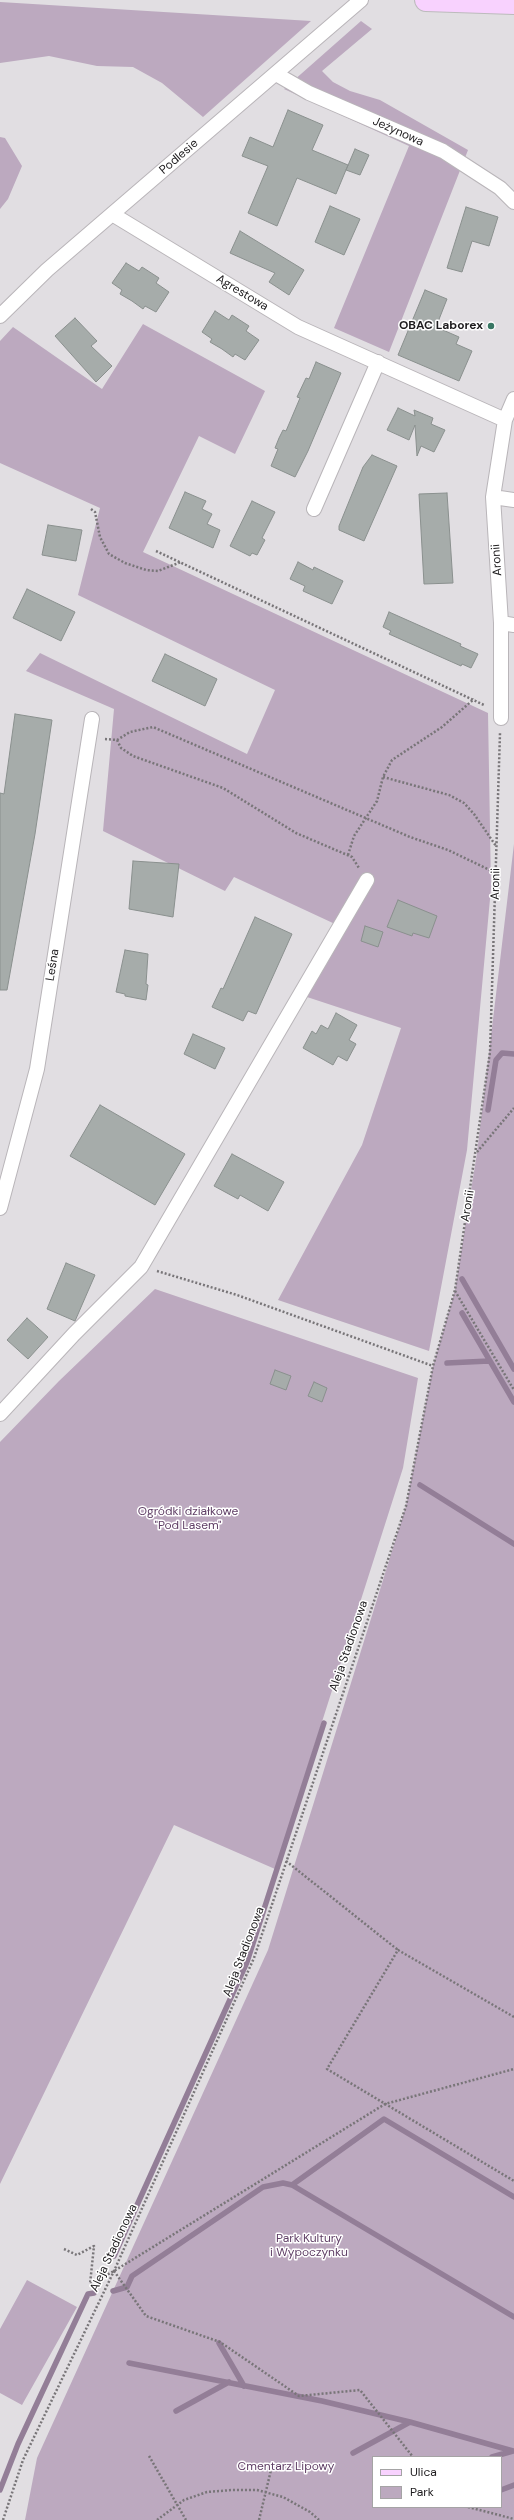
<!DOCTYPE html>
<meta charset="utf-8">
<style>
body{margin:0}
#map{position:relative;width:514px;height:2520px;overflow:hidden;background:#e1dee2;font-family:"DM Sans",sans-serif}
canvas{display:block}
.legend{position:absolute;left:372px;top:2456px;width:130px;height:52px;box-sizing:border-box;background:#fff;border:1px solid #a5a4a5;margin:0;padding:5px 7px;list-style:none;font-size:12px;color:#1e1c1e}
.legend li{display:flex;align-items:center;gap:8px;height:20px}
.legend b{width:20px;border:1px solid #a5a4a5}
</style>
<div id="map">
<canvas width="514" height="2520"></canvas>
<ul class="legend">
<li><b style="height:5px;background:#f8d2fe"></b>Ulica</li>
<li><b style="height:11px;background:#bca9bf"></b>Park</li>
</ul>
</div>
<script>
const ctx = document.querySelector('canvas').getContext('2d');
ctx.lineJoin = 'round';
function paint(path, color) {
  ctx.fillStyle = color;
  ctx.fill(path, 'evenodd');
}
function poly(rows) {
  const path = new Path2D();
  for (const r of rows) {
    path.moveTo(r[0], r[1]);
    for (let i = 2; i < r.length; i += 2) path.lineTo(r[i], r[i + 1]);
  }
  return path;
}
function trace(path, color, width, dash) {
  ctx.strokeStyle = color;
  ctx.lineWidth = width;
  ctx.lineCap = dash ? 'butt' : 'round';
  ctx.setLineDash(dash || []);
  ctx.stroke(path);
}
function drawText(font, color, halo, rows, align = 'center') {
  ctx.font = font + ' "DM Sans",sans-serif';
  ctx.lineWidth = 3;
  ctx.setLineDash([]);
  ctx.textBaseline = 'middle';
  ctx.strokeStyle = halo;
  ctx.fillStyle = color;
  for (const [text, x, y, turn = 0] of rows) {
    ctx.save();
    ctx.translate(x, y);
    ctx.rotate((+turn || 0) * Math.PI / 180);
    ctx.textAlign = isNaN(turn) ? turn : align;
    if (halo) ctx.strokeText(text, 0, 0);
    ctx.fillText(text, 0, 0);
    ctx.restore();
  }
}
paint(poly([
 [0,2,311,21,203,117,162,83,133,67,97,66,49,56,0,63],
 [361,21,372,29,322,71,333,82,350,91,380,100,468,150,389,352,334,328,409,146,284,89],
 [0,137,5,138,22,166,8,199,0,209],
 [143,324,265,391,235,454,199,436,143,552,488,713,491,888,467,1150,429,1351,278,1300,362,1145,401,1028,307,997,335,924,234,877,225,891,103,831,114,709,26,671,40,653,247,754,275,690,78,595,100,508,0,463,0,341,13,327,102,389],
 [514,844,514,2520,25,2520,37,2458,268,1950,406,1506,433,1366,455,1290,477,1153],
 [373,2457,501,2457,501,2507,373,2507],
 [155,1289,418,1378,403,1468,275,1869,174,1825,0,2184,0,1442,59,1381],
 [27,2280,77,2307,22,2405,0,2393,0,2329]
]), '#bca9bf');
trace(poly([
 [488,1110,496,1060,502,1053,514,1054],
 [462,1279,514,1369],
 [462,1313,514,1402],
 [447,1363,489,1361],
 [420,1485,514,1544],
 [292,2185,384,2119,514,2197],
 [114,2256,247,1962,324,1723],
 [113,2291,127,2287,132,2276,263,2187,283,2183,292,2185,514,2317],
 [219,2343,244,2386],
 [129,2363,322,2401,410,2422],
 [176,2411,229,2382],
 [353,2453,410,2422,513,2451],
 [492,2457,513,2451],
 [0,2490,18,2444,88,2294,94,2293],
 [501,2490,514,2485]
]), '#937e97', 5.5);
const building = poly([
 [288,110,323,125,312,150,348,165,336,194,297,178,277,226,248,213,268,166,242,156,250,137,273,147,288,110],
 [355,149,369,155,360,175,346,170,355,149],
 [330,206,360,219,344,255,315,242,330,206],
 [466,207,498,217,489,246,472,241,462,272,447,268,466,207],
 [240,231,304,270,289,295,269,282,275,273,230,253,240,231],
 [126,263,139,271,142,267,159,278,156,283,169,292,156,312,145,306,143,309,132,301,120,294,122,290,112,283,126,263],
 [425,290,447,299,436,327,459,337,456,344,472,351,459,381,398,355,425,290],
 [215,311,229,320,232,315,249,326,246,331,259,340,245,360,235,354,233,357,222,349,210,342,212,339,202,332,215,311],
 [75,318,97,341,91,346,112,366,96,382,55,336,75,318],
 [316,362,341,373,308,451,295,477,271,466,278,449,275,448,279,438,283,430,286,431,300,398,297,397,306,378,309,379,316,362],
 [398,408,415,416,414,410,433,418,431,424,445,430,434,452,421,446,417,456,415,425,409,440,387,430,398,408],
 [372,455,397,466,364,541,339,530,339,526,363,467,372,455],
 [185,492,206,501,202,509,212,514,207,524,220,530,213,548,169,528,185,492],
 [447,493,453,583,424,584,419,494,447,493],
 [252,501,275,512,262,538,265,540,257,555,252,553,250,556,230,546,252,501],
 [48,525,82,530,76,561,42,555,48,525],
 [298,562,313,570,314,567,343,581,332,604,303,591,305,586,290,579,298,562],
 [27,589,75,612,61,641,13,618,27,589],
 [389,612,461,644,460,646,478,654,471,668,462,664,461,666,389,634,391,631,383,627,389,612],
 [165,654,217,679,205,706,152,681,165,654],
 [15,714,52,720,35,834,7,990,0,990,0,793,4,794,15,714],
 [133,861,179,864,173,917,129,909,133,861],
 [398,900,437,916,429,938,413,933,412,936,387,927,398,900],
 [255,917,292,934,256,1014,248,1011,243,1021,212,1007,221,988,223,989,255,917],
 [365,926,383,932,378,947,361,941,365,926],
 [125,950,148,954,146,984,148,985,146,1000,125,996,125,994,116,992,125,950],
 [336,1013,357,1025,349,1040,356,1044,347,1061,338,1056,333,1065,303,1048,312,1031,316,1034,321,1025,328,1029,336,1013],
 [193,1034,225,1048,215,1069,184,1054,193,1034],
 [100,1105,185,1154,155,1205,70,1156,100,1105],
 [232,1154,284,1182,268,1211,240,1195,238,1199,214,1186,232,1154],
 [66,1263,95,1275,75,1321,47,1309,66,1263],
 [27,1318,48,1337,28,1359,7,1340,27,1318],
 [275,1370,291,1376,286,1390,270,1384,275,1370],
 [314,1382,327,1388,322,1402,308,1396,314,1382]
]);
paint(building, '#a6acaa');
trace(building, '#8a908e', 1);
const street = poly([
 [276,74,309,93,443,151,500,188,514,202],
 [112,214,298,327,505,420],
 [0,316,47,270,361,0],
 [493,497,514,500],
 [314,509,378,362],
 [501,623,514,625],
 [501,718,501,623,493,497,505,420,514,399],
 [0,1208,37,1069,92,719],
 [0,1414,74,1334,141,1267,367,880]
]);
const primary = poly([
 [426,0,514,3]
]);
trace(street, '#b9b5b9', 16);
trace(primary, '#bcbbbc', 24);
trace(poly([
 [91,509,95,512,100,537,109,554,125,563,146,570,158,571,181,562],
 [156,551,484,705],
 [105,739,117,740,130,732,153,727,410,837,448,850,496,873],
 [117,740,121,748,133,756,223,788,296,833,352,857,359,868],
 [383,777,449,795,464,803,474,814,496,846],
 [348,855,354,836,377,801,383,777,392,760,442,727,474,699],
 [477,1152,514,1108],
 [157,1271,237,1295,433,1366],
 [455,1291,514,1390],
 [286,1861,398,1950],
 [514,2017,398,1950,327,2069,514,2181],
 [64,2249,77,2255,94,2246,90,2284,114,2271,385,2104,514,2069],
 [114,2271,146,2316,220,2342,299,2396,360,2390,413,2457],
 [149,2456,186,2520],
 [468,2507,514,2519],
 [3,2520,23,2460,114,2271,254,1958,406,1506,433,1366,455,1290,490,1052,500,733],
 [157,2520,184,2500,207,2492,232,2490,257,2490,283,2497,310,2512,319,2520],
 [259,2520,271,2470]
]), '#787578', 2.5, [2, 2]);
trace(street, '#fff', 14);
trace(primary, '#f8d2fe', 22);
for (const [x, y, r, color] of [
 [491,326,4,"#387764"]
]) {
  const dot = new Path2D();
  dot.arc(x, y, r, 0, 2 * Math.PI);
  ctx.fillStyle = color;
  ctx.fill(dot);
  trace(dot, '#fff', 1.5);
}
drawText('12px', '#1e1c1e', '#fff', [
 ["Jeżynowa",398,132,24],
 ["Podlesie",179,157,-41],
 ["Agrestowa",242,293,31],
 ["Aronii",497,560,-94],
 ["Aronii",496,884,-89],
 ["Leśna",53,965,-81],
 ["Aronii",468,1206,-81],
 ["Aleja Stadionowa",349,1646,-71],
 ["Aleja Stadionowa",244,1952,-69],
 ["Aleja Stadionowa",114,2248,-65]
]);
drawText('bold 12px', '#1e1c1e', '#fff', [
 ["OBAC Laborex",483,326]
], 'right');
drawText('12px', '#5f3e65', '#fff', [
 ["Ogródki działkowe",188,1512],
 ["\"Pod Lasem\"",188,1526],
 ["Park Kultury",309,2239],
 ["i Wypoczynku",309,2253],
 ["Cmentarz Lipowy",286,2467]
]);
</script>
